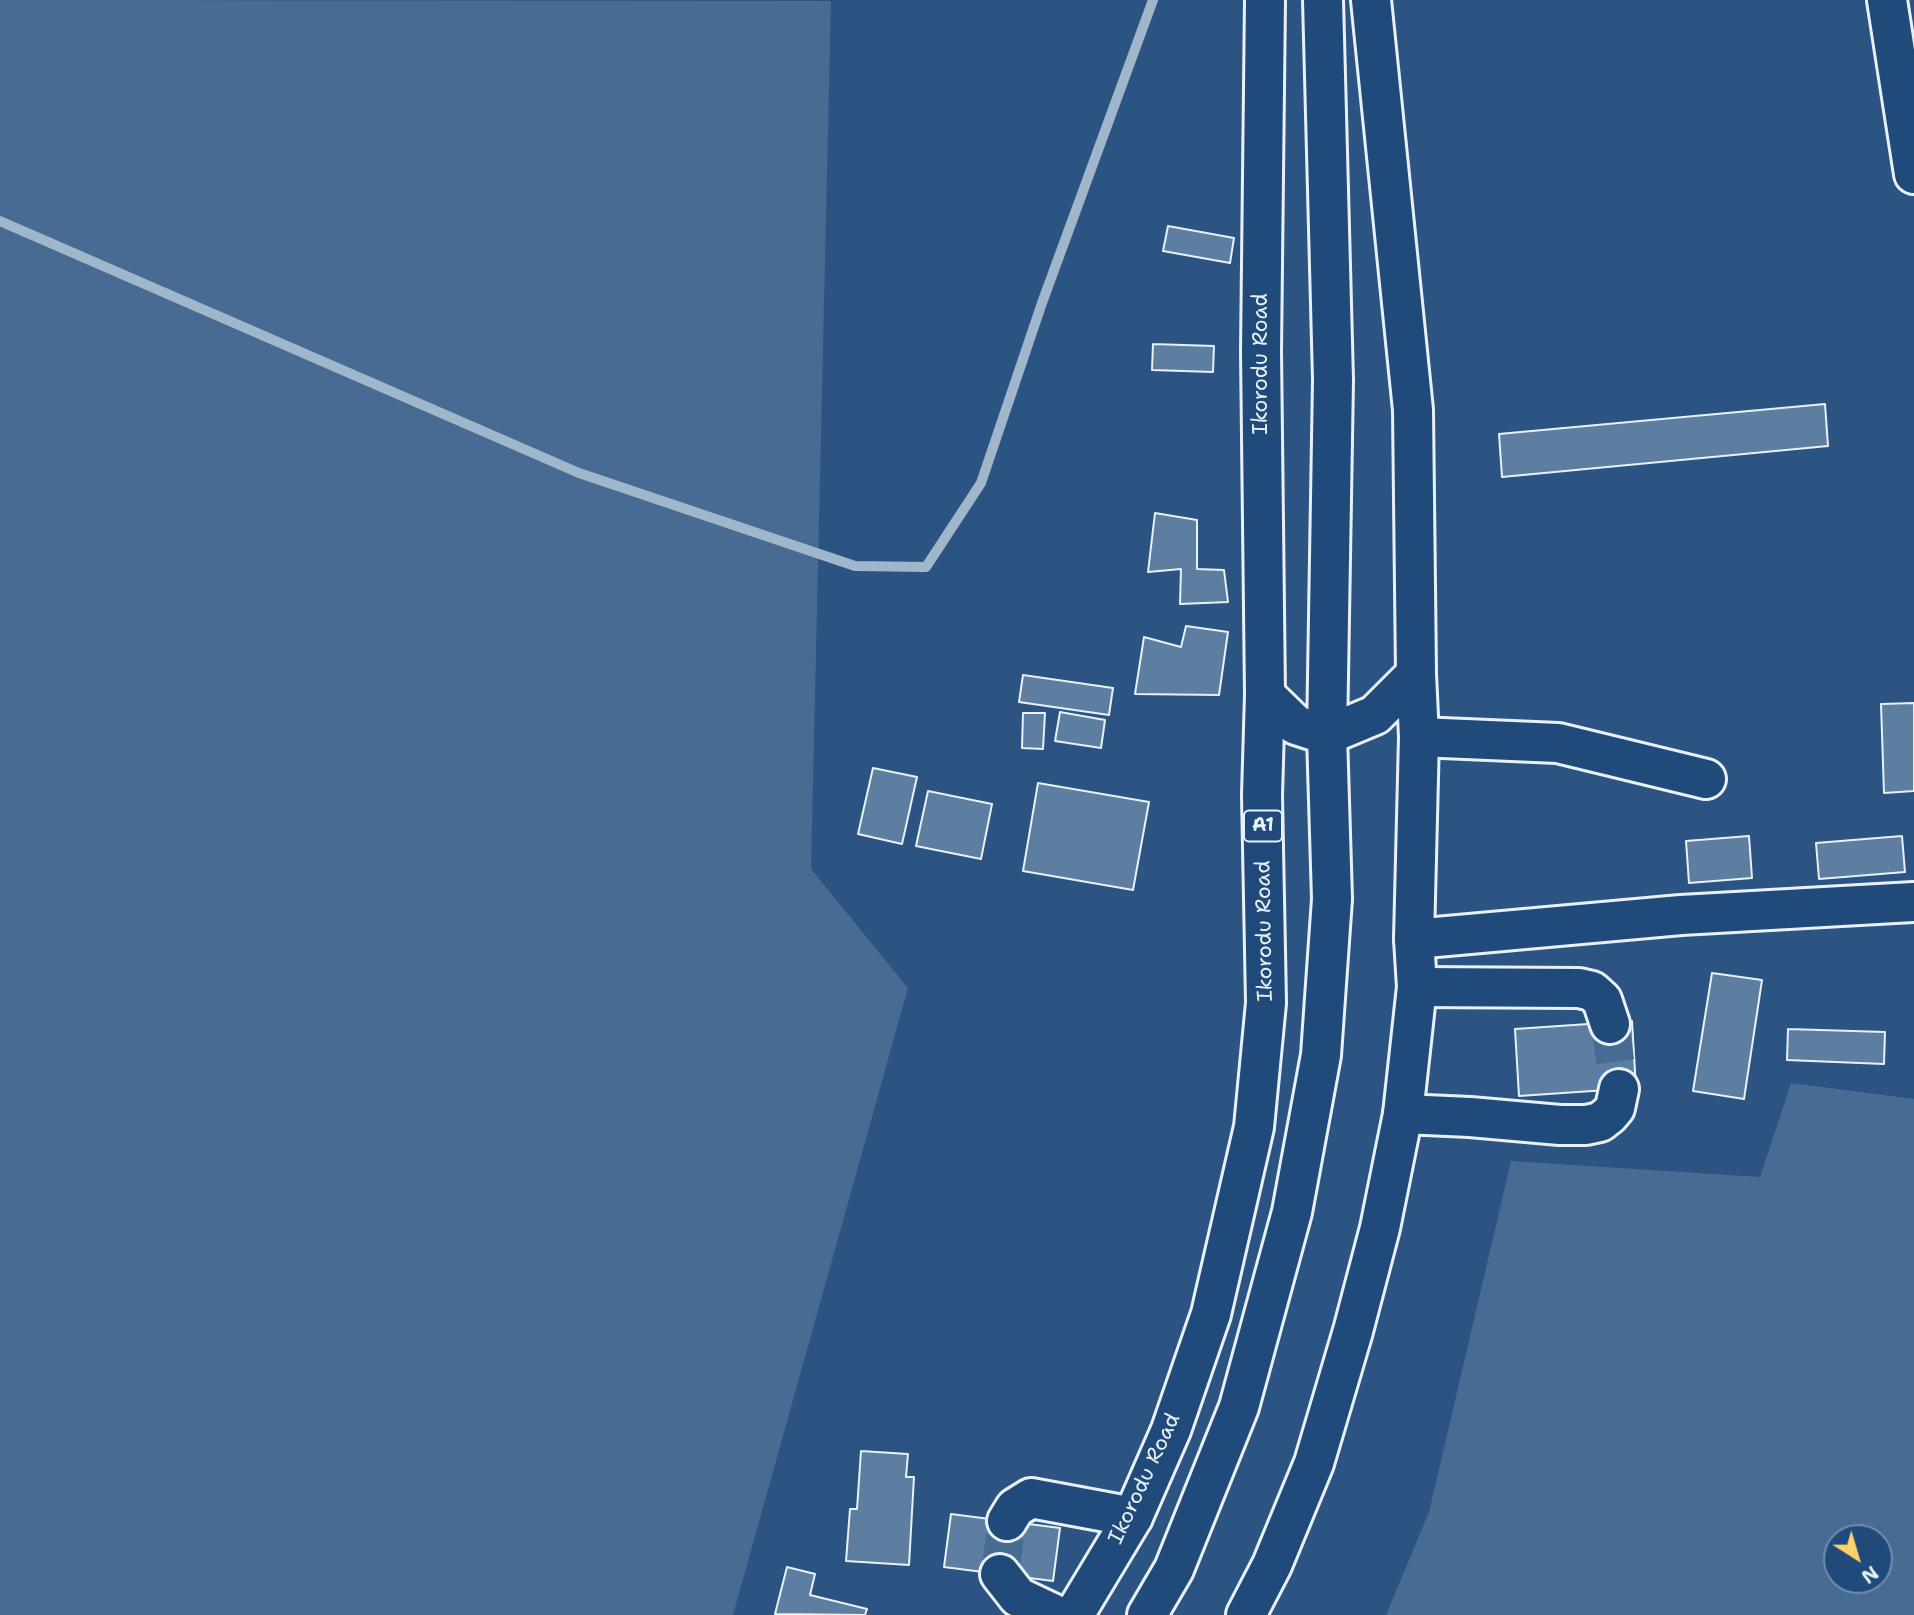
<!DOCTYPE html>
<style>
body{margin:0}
#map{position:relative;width:1914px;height:1615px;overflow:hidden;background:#2b5482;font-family:"Shantell Sans",sans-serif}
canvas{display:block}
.north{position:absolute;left:1823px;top:1524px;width:70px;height:70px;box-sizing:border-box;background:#1f4a7a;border:2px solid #6f8dac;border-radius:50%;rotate:143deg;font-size:19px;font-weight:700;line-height:28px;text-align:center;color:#e8f1f8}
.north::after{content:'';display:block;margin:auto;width:24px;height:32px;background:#ffd166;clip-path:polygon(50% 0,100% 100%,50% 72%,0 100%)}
</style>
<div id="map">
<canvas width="1914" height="1615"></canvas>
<div class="north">N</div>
</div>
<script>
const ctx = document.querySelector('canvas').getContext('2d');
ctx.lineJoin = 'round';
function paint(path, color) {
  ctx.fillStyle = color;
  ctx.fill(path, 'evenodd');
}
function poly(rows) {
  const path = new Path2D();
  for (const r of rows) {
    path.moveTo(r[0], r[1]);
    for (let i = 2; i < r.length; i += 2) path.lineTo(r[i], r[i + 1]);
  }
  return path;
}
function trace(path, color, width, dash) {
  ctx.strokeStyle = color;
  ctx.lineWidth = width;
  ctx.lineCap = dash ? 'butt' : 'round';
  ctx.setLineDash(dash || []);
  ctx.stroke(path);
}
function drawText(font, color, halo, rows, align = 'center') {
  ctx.font = font + ' "Shantell Sans",sans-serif';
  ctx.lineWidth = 7;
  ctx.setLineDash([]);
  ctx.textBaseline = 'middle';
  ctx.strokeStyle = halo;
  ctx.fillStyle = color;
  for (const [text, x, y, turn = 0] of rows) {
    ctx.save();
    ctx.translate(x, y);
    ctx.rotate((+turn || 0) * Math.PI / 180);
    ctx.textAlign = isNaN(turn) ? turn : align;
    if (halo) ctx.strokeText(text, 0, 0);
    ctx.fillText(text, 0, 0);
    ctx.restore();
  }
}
paint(poly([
 [0,0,831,1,811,869,908,988,733,1615,0,1615],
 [1791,1083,1914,1099,1914,1615,1386,1615,1429,1512,1511,1161,1760,1177],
 [1837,1538,1879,1538,1879,1580,1837,1580]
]), '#476b93');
trace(poly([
 [0,221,579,473,855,566,926,567,981,483,1042,303,1153,0]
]), '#a0b6cb', 10);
const building = poly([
 [1168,226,1234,238,1230,263,1163,251,1168,226],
 [1153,344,1214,346,1213,372,1152,370,1153,344],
 [1825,404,1828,446,1502,477,1499,434,1825,404],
 [1155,513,1197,520,1197,569,1224,570,1228,602,1180,604,1181,569,1148,572,1155,513],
 [1186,626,1228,632,1219,695,1135,694,1144,637,1181,647,1186,626],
 [1023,675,1113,688,1109,715,1019,702,1023,675],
 [1914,703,1914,791,1884,793,1881,704,1914,703],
 [1060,712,1105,720,1101,748,1055,741,1060,712],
 [1023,713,1045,713,1043,749,1022,748,1023,713],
 [873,768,917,777,902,844,858,834,873,768],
 [1038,783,1149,802,1133,890,1023,871,1038,783],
 [928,791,992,804,981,859,916,846,928,791],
 [1749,836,1752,878,1689,883,1686,841,1749,836],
 [1902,836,1905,872,1819,879,1816,843,1902,836],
 [1712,973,1762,980,1744,1099,1693,1091,1712,973],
 [1632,1021,1636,1088,1519,1096,1515,1029,1632,1021],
 [1788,1029,1885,1032,1884,1064,1787,1060,1788,1029],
 [861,1451,908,1454,906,1477,914,1477,909,1565,846,1561,850,1509,857,1509,861,1451],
 [951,1514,1060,1528,1053,1581,944,1567,951,1514],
 [787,1567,815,1574,810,1595,867,1609,865,1615,775,1614,787,1567]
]);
paint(building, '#5d7da1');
trace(building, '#e8f1f8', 2);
trace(poly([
 [1610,1024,1619,1089],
 [1000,1574,1007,1521]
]), '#476c94', 38, [38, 19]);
const minor = poly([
 [1887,0,1914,174],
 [1419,737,1558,743,1706,779],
 [1414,939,1681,915,1914,902],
 [1417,987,1579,988,1592,991,1602,1000,1610,1024],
 [1403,1114,1470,1117,1560,1125,1586,1125,1600,1122,1609,1115,1615,1108,1619,1089],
 [1007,1521,1015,1508,1031,1498,1133,1517],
 [1000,1574,1018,1597,1056,1615],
 [1147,1615,1174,1569,1239,1407,1292,1212,1321,1055,1332,899,1327,735,1333,380,1323,0]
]);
const highway = poly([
 [1265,695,1296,725,1327,735,1375,715,1416,674],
 [1074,1615,1133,1517,1171,1430,1211,1314,1254,1127,1266,1003,1262,795,1265,695,1261,351,1265,0],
 [1246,1615,1272,1565,1314,1463,1353,1331,1380,1228,1403,1114,1417,987,1414,939,1419,737,1416,674,1413,410,1371,0]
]);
trace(minor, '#e8f1f8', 44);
trace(highway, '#e8f1f8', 44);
trace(minor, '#1f4a7a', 38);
trace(highway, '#1f4a7a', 38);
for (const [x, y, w] of [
 [1263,826,38]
]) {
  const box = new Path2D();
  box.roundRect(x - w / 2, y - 15.5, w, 31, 5);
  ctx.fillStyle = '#1f4a7a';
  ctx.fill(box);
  trace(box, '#e8f1f8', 2);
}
drawText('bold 19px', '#e8f1f8', null, [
 ["A1",1263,826]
]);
drawText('21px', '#e8f1f8', '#1f4a7a', [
 ["Ikorodu Road",1262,364,-90],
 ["Ikorodu Road",1265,931,-91],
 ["Ikorodu Road",1145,1479,-65]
]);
</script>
